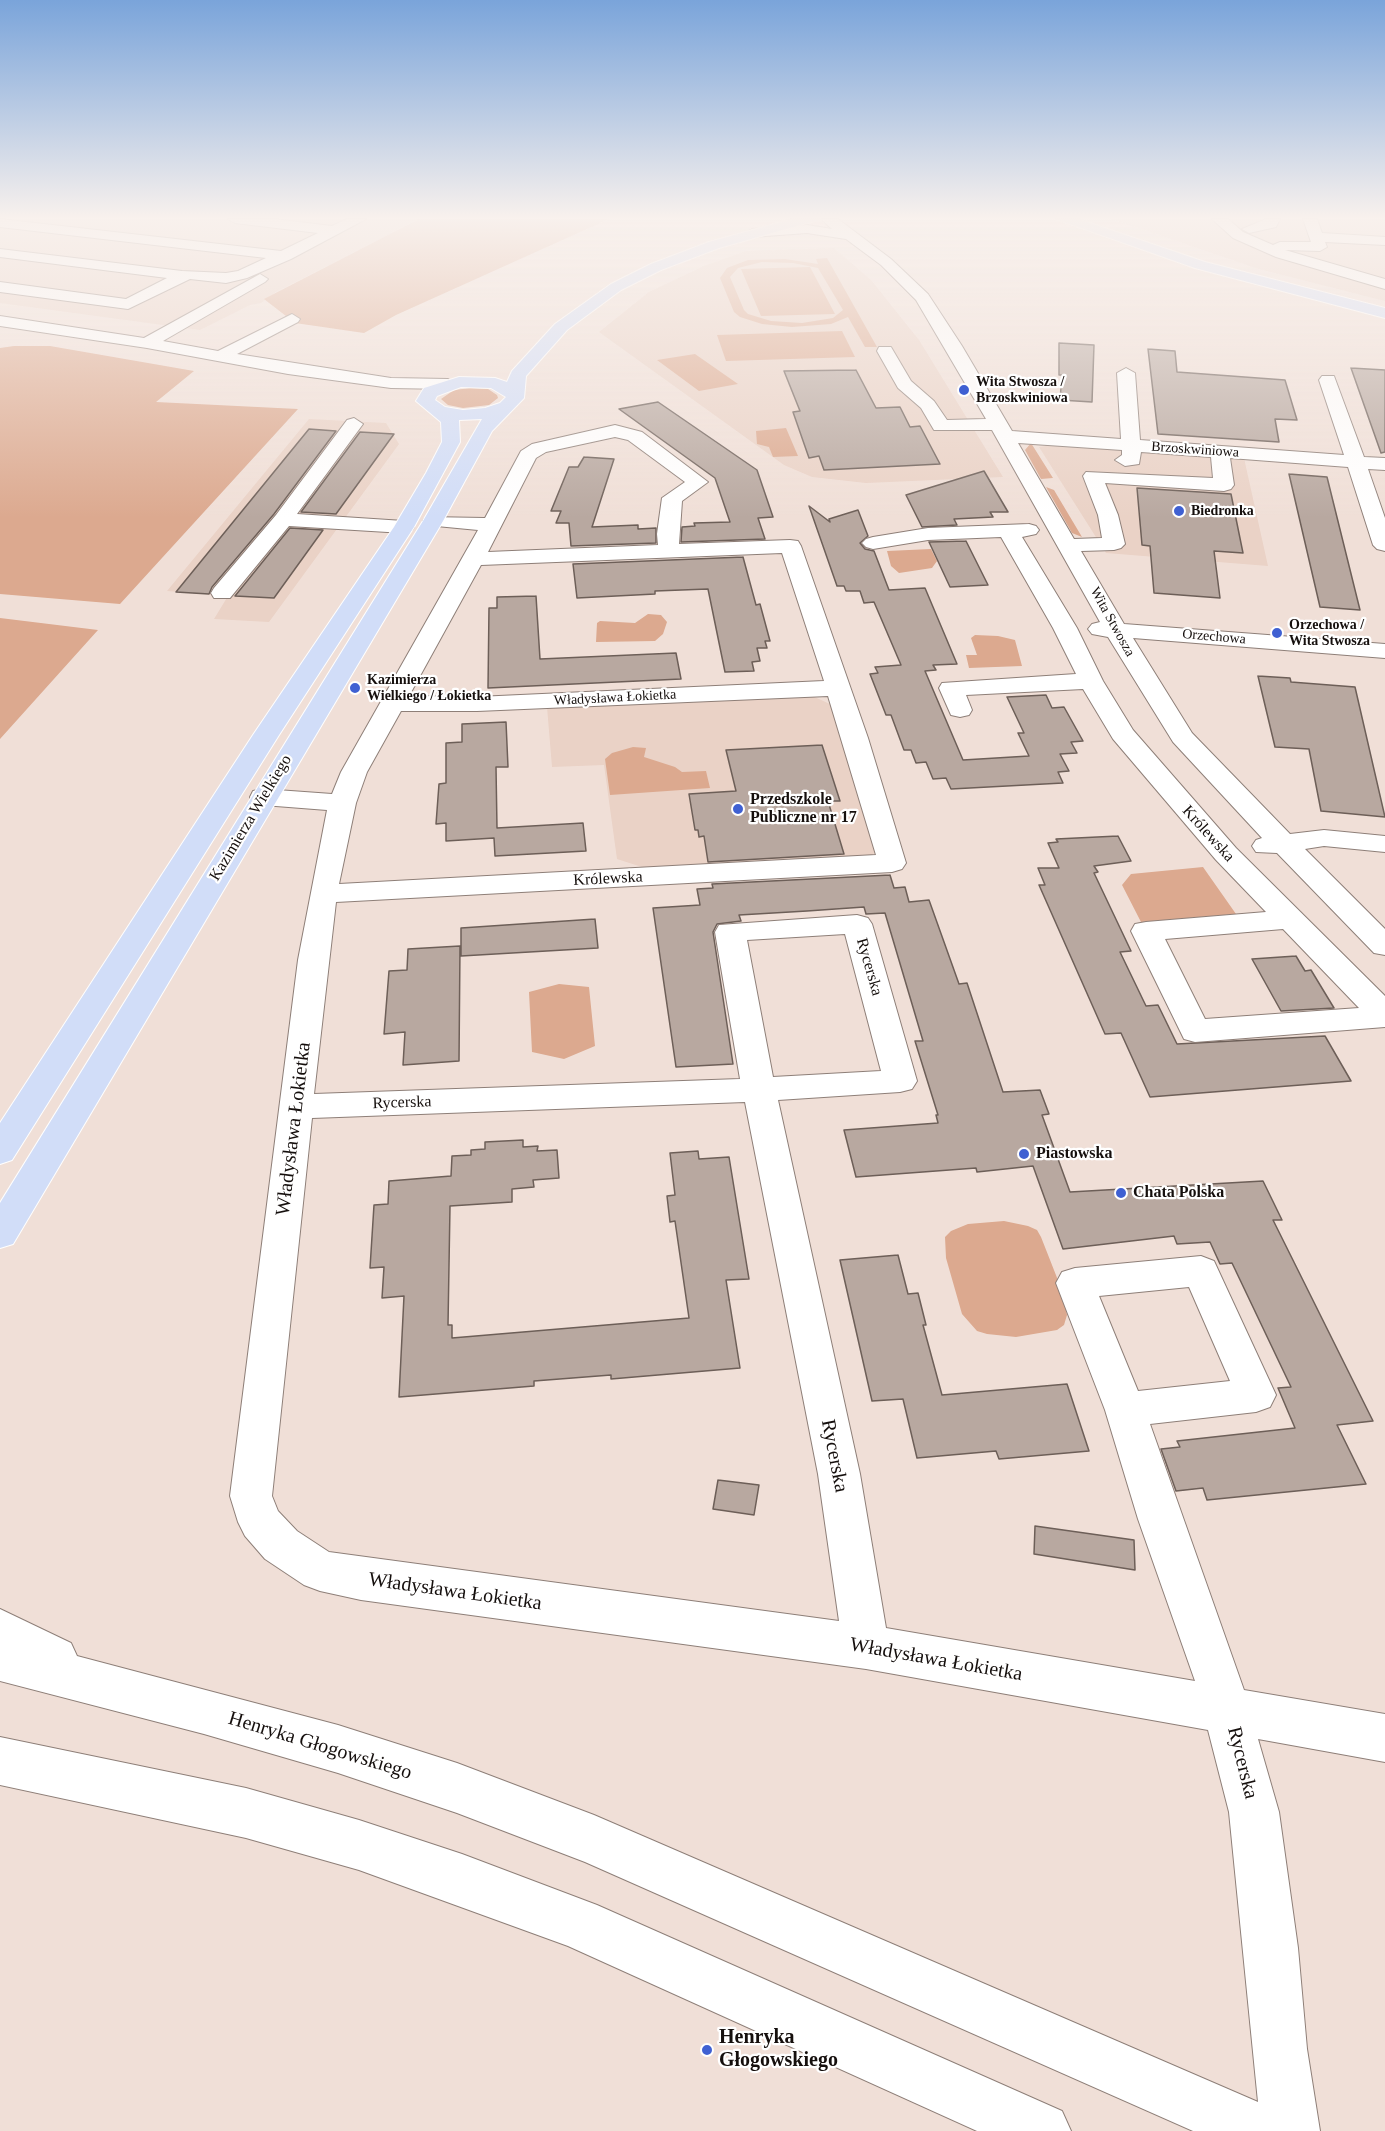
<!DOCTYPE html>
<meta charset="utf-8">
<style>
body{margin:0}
canvas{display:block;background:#f0dfd7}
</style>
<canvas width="1385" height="2131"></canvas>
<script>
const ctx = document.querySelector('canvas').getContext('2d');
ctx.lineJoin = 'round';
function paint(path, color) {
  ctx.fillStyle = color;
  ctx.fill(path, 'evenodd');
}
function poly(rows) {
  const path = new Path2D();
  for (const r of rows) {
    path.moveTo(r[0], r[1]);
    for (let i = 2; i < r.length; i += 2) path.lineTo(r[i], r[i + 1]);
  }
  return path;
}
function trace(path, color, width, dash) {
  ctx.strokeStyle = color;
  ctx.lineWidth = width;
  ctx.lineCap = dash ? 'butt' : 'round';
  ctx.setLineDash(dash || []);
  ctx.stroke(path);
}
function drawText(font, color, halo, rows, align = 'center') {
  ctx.font = font + ' Georgia,serif';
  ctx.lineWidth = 4.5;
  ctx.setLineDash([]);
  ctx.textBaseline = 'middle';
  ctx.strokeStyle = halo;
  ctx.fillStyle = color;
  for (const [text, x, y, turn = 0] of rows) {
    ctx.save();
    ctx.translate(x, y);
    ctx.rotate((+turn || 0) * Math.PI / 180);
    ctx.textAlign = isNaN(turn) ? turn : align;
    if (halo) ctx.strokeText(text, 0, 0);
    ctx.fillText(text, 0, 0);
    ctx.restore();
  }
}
paint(poly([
 [10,219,419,219,276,292,261,303,250,305,200,330,0,303,0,224],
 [1112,219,1385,219,1385,301,1259,269],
 [834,248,871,280,919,340,1003,477,866,483,812,477,784,465,599,332,649,292,704,266,746,251],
 [309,419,386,423,399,444,269,622,214,619,228,596,167,591],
 [1052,445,1244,458,1268,566,1106,553,1039,447],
 [808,694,832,705,879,851,867,857,645,868,617,859,604,765,552,767,547,707]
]), '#ead2c6');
paint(poly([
 [419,219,609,219,396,315,364,333,295,323,264,299],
 [827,258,877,347,865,347,848,317,831,324,792,327,762,324,740,317,734,312,720,278,727,268,748,260,785,259,818,264,816,259],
 [762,262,793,263,818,268,843,310,833,318,802,323,771,321,748,314,744,310,730,277,738,268],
 [810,267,835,314,761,316,741,269],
 [842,331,855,357,726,361,717,335],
 [14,346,50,346,194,371,156,402,298,409,120,604,0,594,0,348],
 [695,354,738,384,699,391,657,360],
 [471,388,488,389,497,395,498,398,489,405,463,408,448,405,441,399,454,390],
 [786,428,798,456,773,457,769,447,757,444,756,431],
 [1031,443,1053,478,1041,479,1025,450],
 [1046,487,1054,490,1082,537,1072,533],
 [931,549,937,561,932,568,899,573,891,566,887,551],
 [648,614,661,615,667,622,663,634,655,641,596,642,597,623,600,621,635,623],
 [0,618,98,630,0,739],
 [975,635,998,636,1015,640,1022,666,969,668,966,655,977,655,971,638],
 [633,747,646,748,644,757,675,767,682,772,706,771,710,788,610,795,605,759,612,753],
 [1203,867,1236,914,1141,922,1122,885,1131,874],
 [559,984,589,987,595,1046,564,1059,532,1052,529,992],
 [1004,1221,1028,1226,1037,1230,1041,1237,1063,1293,1067,1315,1064,1325,1057,1330,1016,1337,987,1334,977,1331,962,1314,946,1258,945,1237,951,1231,968,1224]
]), '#dca98f');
const building = poly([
 [1059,343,1094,345,1092,402,1060,400,1062,375,1059,375,1059,343],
 [1148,349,1175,351,1177,372,1285,380,1297,420,1275,419,1279,442,1158,434,1148,349],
 [1351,368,1385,370,1385,452,1381,453,1351,368],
 [856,370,876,408,900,407,910,427,920,426,940,464,824,470,819,456,809,458,793,412,800,411,784,371,856,370],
 [658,402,757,470,773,517,758,518,765,539,681,542,682,527,695,526,694,523,730,522,715,478,619,409,658,402],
 [309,429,336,431,274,514,212,587,209,594,176,592,309,429],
 [360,432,394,434,336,514,301,512,360,432],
 [584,457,614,459,592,527,638,525,638,529,656,528,656,543,571,546,569,523,556,523,561,511,551,511,569,467,578,467,584,457],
 [984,471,1008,512,990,512,993,517,954,519,957,525,922,527,906,495,984,471],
 [1289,474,1327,477,1360,610,1320,607,1289,474],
 [1137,488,1231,494,1243,553,1214,551,1220,598,1154,593,1150,546,1142,545,1137,488],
 [809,506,830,522,829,519,858,510,868,536,860,543,865,549,874,551,889,590,925,588,957,664,933,665,936,670,925,671,963,760,1029,756,1018,733,1024,733,1007,697,1046,695,1052,708,1064,707,1083,741,1071,742,1077,753,1060,754,1069,771,1058,772,1063,783,951,789,946,778,933,779,926,762,916,763,911,750,904,750,891,715,886,715,870,674,878,673,875,667,901,665,874,602,864,603,860,591,846,591,844,586,837,586,809,506],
 [290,528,323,530,274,598,235,596,290,528],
 [966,541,988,585,950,587,929,542,966,541],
 [743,557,756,605,760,604,770,641,765,641,767,648,757,648,760,661,752,662,754,671,725,672,708,589,655,591,655,594,577,598,573,564,743,557],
 [536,596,540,659,676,653,681,679,488,688,489,608,497,608,497,597,536,596],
 [1258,676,1290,678,1291,682,1355,687,1385,817,1321,811,1309,749,1275,747,1258,676],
 [506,722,508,767,496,767,497,828,583,823,586,851,495,856,494,838,446,841,446,823,436,824,439,784,446,783,446,743,462,742,462,724,506,722],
 [822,745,840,801,828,801,844,854,708,862,704,836,699,837,698,830,695,830,689,794,736,791,726,750,822,745],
 [1118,836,1131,861,1094,866,1098,872,1094,873,1131,951,1120,952,1146,1006,1158,1005,1177,1044,1325,1036,1351,1081,1150,1097,1121,1033,1105,1034,1039,885,1045,885,1038,868,1059,868,1048,843,1058,842,1056,839,1118,836],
 [890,875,894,888,905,887,909,902,929,900,959,984,967,983,1003,1092,1040,1090,1049,1114,1042,1115,1070,1192,1263,1181,1282,1220,1273,1220,1373,1421,1337,1425,1366,1484,1207,1500,1203,1488,1176,1491,1161,1449,1180,1447,1177,1441,1295,1428,1278,1388,1291,1387,1232,1263,1220,1264,1210,1242,1177,1244,1174,1236,1063,1249,1033,1166,977,1172,976,1168,856,1177,844,1130,938,1123,936,1115,938,1115,915,1041,923,1041,885,913,866,914,864,907,807,911,739,915,741,921,717,924,713,932,733,1064,676,1067,653,908,700,905,697,889,713,888,712,884,890,875],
 [595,919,598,948,461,956,461,928,595,919],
 [460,946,459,1061,403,1065,405,1032,384,1034,389,971,407,970,408,949,460,946],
 [1296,956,1305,971,1311,970,1334,1008,1281,1011,1252,959,1296,956],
 [523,1140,523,1147,538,1146,537,1151,557,1150,559,1178,533,1180,534,1187,512,1189,512,1202,450,1206,448,1325,452,1325,452,1338,689,1318,675,1221,670,1222,667,1196,675,1195,670,1153,698,1151,699,1159,729,1157,749,1279,726,1280,740,1368,611,1379,611,1375,534,1381,534,1386,399,1397,404,1296,382,1298,384,1267,370,1268,374,1205,388,1204,389,1181,451,1176,452,1156,471,1155,471,1150,485,1149,485,1142,523,1140],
 [898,1255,908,1294,918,1293,926,1325,923,1325,942,1395,1067,1384,1089,1451,999,1459,996,1451,917,1458,903,1399,872,1401,840,1260,898,1255],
 [718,1480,759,1485,754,1515,713,1509,718,1480],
 [1035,1526,1134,1540,1135,1570,1034,1554,1035,1526]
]);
paint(building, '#b8a8a0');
trace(building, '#6d5f58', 1.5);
const minor = poly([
 [0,219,281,251,318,233,235,223,228,219,274,219,332,226,347,219,366,219,291,259,247,278,226,283,190,279,128,309,0,292,0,282,126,299,167,278,0,257,0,249,182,271,226,273,238,271,266,258,0,227,0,219],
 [821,219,838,219,891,259,928,294,962,346,1012,431,1121,439,1117,373,1126,368,1135,373,1140,440,1344,455,1319,380,1322,376,1334,376,1364,457,1385,458,1385,470,1368,469,1385,518,1385,551,1377,549,1373,545,1348,467,1230,458,1234,485,1231,489,1224,491,1105,483,1118,515,1125,544,1121,548,1114,550,1081,551,1124,624,1385,644,1385,658,1133,638,1192,733,1290,834,1324,830,1385,836,1385,852,1324,846,1305,849,1385,929,1385,955,1374,953,1277,853,1256,852,1252,846,1256,840,1262,838,1173,742,1108,637,1092,634,1088,629,1092,624,1100,622,992,430,934,430,921,408,898,388,877,351,879,347,891,347,911,381,934,401,947,420,986,419,916,300,881,265,846,239,807,233,752,237,745,233,752,229,807,225,832,229,821,219],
 [1018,443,1122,450,1122,455,1115,460,1125,466,1139,464,1141,452,1211,457,1213,478,1086,472,1083,476,1098,515,1102,538,1074,539,1018,443],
 [1212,219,1228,219,1243,232,1273,245,1280,242,1311,242,1303,219,1317,219,1322,233,1385,237,1385,245,1325,242,1327,247,1320,251,1285,250,1385,279,1385,289,1276,257,1233,238,1212,219],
 [1266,219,1280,219,1276,227,1249,233,1242,229,1266,219],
 [260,274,268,279,265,282,163,341,218,351,292,314,300,319,298,322,237,354,391,378,448,379,457,384,448,389,391,388,288,374,147,348,0,326,0,316,144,338,260,274],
 [354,418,363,424,297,514,404,521,411,523,414,527,411,531,404,533,289,526,230,598,214,598,211,593,214,588,276,515,347,420,354,418],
 [615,425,642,432,708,482,682,501,679,544,790,540,798,541,801,546,868,738,906,863,902,869,892,872,336,902,314,1094,740,1079,715,932,719,925,857,915,868,918,872,924,917,1081,912,1089,900,1092,778,1100,860,1474,886,1628,1195,1681,1138,1519,1105,1410,1056,1283,1062,1272,1075,1268,1201,1256,1214,1261,1276,1395,1270,1407,1256,1412,1150,1424,1244,1690,1385,1714,1385,1762,1258,1739,1279,1812,1298,1948,1307,2049,1320,2131,1193,2131,585,1862,457,1813,338,1773,204,1734,0,1681,0,1609,71,1643,77,1656,338,1725,457,1763,594,1815,1258,2102,1229,1812,1208,1730,866,1669,361,1600,320,1591,304,1585,265,1559,245,1536,238,1522,230,1496,298,960,327,810,263,805,253,803,250,797,253,791,263,789,332,794,341,772,478,530,426,525,423,521,426,517,485,518,521,451,532,444,615,425],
 [615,437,628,440,685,482,662,498,657,534,658,545,488,552,536,458,546,452,615,437],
 [782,553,824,681,477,697,409,696,481,565,782,553],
 [828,696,876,855,339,884,356,803,367,772,401,711,477,711,828,696],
 [845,934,881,1071,773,1077,747,940,845,934],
 [745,1102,818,1474,839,1621,329,1552,297,1531,278,1511,272,1496,312,1118,745,1102],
 [1189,1287,1230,1381,1138,1391,1099,1296,1189,1287],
 [1029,524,1036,526,1039,530,1036,534,1022,537,1077,628,1103,681,1133,730,1236,848,1385,996,1385,1027,1195,1042,1184,1039,1131,931,1135,924,1146,922,1266,912,1216,860,1113,739,1083,689,966,695,972,710,969,715,960,717,951,715,939,688,942,683,1076,674,1053,628,1001,537,928,540,873,549,866,547,862,543,866,539,873,537,928,528,1029,524],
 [1283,929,1359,1008,1205,1019,1165,939,1283,929],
 [0,1737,246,1788,359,1820,462,1854,597,1905,1062,2111,1071,2131,977,2131,568,1946,359,1870,246,1838,0,1785,0,1737]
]);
const major = poly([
 [793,219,821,219,719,248,661,270,621,290,567,330,526,376,524,398,492,431,443,521,13,1244,0,1248,0,1203,423,521,482,419,459,420,460,442,414,527,279,735,12,1160,0,1164,0,1123,253,735,394,527,426,473,442,442,441,422,416,401,424,388,459,377,495,378,507,382,512,371,555,324,611,284,651,264,709,242,793,219],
 [461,387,491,388,506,397,500,403,485,408,463,410,445,407,435,400,437,396,461,387],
 [1056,219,1078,219,1205,262,1385,308,1385,318,1195,268,1056,219]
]);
trace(minor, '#8e7f78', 2);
trace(major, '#fff', 2);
paint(minor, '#fff');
paint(major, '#d1ddf8');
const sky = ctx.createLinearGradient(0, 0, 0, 518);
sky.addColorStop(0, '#7aa4da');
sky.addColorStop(0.42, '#f8f1ed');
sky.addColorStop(1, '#f8f1ed00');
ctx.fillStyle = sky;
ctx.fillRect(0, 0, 1385, 518);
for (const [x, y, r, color] of [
 [964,390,6,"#3f60d2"],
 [1179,511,6,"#3f60d2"],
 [1277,633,6,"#3f60d2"],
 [355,688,6,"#3f60d2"],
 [738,809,6,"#3f60d2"],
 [1024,1154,6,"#3f60d2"],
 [1121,1193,6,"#3f60d2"],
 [707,2050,6,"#3f60d2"]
]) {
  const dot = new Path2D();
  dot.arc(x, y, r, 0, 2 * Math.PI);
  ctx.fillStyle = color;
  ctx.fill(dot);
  trace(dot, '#fff', 2);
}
drawText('bold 14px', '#150f0d', '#fff', [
 ["Wita Stwosza /",976,382],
 ["Brzoskwiniowa",976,398],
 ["Biedronka",1191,511],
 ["Orzechowa /",1289,625],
 ["Wita Stwosza",1289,641],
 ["Kazimierza",367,680],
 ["Wielkiego / Łokietka",367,696]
], 'left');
drawText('14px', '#150f0d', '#fff', [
 ["Brzoskwiniowa",1195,450,4],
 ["Wita Stwosza",1112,622,61],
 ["Orzechowa",1214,637,5],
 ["Władysława Łokietka",615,698,-3]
]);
drawText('bold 16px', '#150f0d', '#fff', [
 ["Przedszkole",750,800],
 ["Publiczne nr 17",750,818],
 ["Piastowska",1036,1154],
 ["Chata Polska",1133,1193]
], 'left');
drawText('16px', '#150f0d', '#fff', [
 ["Kazimierza Wielkiego",251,818,-59],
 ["Królewska",1208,834,48],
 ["Królewska",608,879,-3],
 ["Rycerska",869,967,74],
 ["Rycerska",402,1103,-2]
]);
drawText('20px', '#150f0d', '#fff', [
 ["Władysława Łokietka",294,1129,-83],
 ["Rycerska",834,1456,79],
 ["Władysława Łokietka",455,1592,8],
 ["Władysława Łokietka",936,1660,10],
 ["Henryka Głogowskiego",320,1746,17],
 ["Rycerska",1242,1763,76]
]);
drawText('bold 20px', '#150f0d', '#fff', [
 ["Henryka",719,2038],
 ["Głogowskiego",719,2061]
], 'left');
</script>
